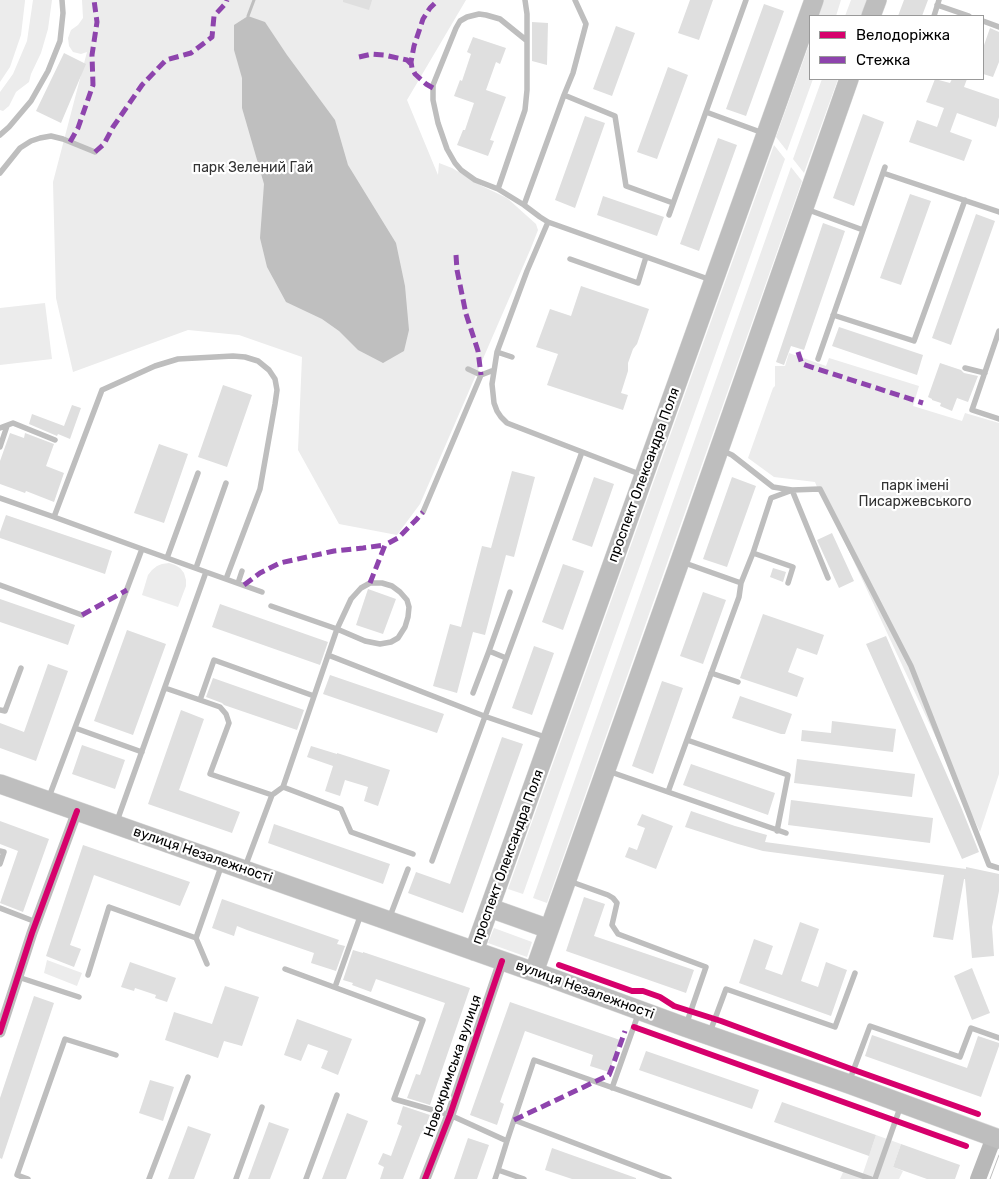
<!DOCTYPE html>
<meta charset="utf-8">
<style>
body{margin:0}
#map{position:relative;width:999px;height:1179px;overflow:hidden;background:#fff;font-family:Rubik,sans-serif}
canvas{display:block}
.legend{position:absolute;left:809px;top:15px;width:175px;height:65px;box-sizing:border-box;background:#fff;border:1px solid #999;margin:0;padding:6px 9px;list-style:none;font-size:15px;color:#000}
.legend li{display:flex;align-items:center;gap:10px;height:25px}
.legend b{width:25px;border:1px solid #999}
</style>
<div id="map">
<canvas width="999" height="1179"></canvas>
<ul class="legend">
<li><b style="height:6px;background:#d6006c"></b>Велодоріжка</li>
<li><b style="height:6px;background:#8e44ad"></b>Стежка</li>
</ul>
</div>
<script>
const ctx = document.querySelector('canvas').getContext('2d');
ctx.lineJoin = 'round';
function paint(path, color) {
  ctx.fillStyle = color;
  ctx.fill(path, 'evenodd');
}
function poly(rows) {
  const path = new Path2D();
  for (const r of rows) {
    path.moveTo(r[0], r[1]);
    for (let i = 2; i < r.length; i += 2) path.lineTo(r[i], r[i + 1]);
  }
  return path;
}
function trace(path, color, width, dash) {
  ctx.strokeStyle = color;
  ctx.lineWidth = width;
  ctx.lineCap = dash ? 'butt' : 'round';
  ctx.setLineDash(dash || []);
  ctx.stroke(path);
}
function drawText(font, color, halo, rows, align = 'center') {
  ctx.font = font + ' Rubik,sans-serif';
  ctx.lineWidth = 4.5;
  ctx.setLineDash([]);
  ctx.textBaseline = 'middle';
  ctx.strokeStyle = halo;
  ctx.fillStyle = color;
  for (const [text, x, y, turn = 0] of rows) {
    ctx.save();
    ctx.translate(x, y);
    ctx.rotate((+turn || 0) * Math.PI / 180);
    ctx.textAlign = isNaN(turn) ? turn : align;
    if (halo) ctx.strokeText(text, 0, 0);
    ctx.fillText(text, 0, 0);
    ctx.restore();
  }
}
paint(poly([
 [0,0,25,0,25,1,21,35,10,67,0,82],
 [33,0,52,0,48,29,41,53,31,74,29,82,16,92,9,106,3,111,0,110,0,92,13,74,27,41],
 [82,0,466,0,407,100,438,175,439,163,452,168,482,186,507,198,536,224,538,230,531,248,420,504,397,535,339,524,298,450,302,357,239,335,188,330,73,372,56,298,53,182,87,52,81,54,73,52,69,46,68,38,71,30,78,25,83,18],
 [824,0,841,0,836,16,818,16],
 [851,0,868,0,862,16,845,16],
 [810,42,810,79,813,79,787,151,776,137],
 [822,79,838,79,804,173,793,159],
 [774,145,785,159,523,894,508,889],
 [791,167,802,181,547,903,533,898],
 [45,303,52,359,0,365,0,308],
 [789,353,826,366,829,358,919,386,913,406,962,421,965,413,999,423,999,774,980,832,826,502,817,487,815,482,774,477,748,458,773,388,775,386,775,366,785,366],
 [169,563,175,565,180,568,184,573,186,580,186,586,178,607,142,595,148,575,152,570,157,566,162,564],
 [494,928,532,942,527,957,488,943],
 [47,960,82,973,77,986,44,973],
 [876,1135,901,1144,893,1167,903,1171,899,1179,840,1179,844,1170,862,1176]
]), '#ececec');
paint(poly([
 [248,16,265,22,287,55,335,120,348,165,396,243,405,286,409,330,404,351,383,363,358,350,339,331,322,319,286,302,267,267,260,238,264,184,242,108,242,78,234,50,234,25]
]), '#bfbfbf');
trace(poly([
 [248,16,254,0]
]), '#bfbfbf', 3);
paint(poly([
 [343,0,372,0,369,10,343,2],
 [690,0,713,0,699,40,678,33],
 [904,0,928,0,922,16,898,16],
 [764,4,784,11,746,116,726,109],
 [532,22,548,23,547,65,532,61],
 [616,26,635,33,612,96,593,89],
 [990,28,999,32,999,62,993,77,983,74,983,48],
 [473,37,506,48,500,64,496,62,486,90,506,97,490,140,494,141,488,156,457,145,463,130,465,130,474,103,454,96,460,80,462,81,471,54,467,52],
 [64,53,86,64,61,123,36,111],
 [668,67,688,75,657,159,637,152],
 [935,79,950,83,952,79,967,79,964,87,999,99,999,117,996,127,957,113,950,132,972,140,964,161,909,142,917,120,937,127,944,108,926,102],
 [863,114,884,122,854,206,833,198],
 [585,116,605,123,575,208,555,200],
 [718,138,737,145,699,251,680,244],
 [910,194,931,201,901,285,880,278],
 [603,196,664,217,657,236,597,215],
 [976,214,995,221,951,345,932,338],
 [823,223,845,231,804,350,791,346,784,365,776,362],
 [581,286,649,309,637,344,633,349,628,363,628,371,621,393,628,395,623,410,547,385,558,354,536,347,550,309,571,316],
 [839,327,923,355,917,375,832,346],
 [940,363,961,370,964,373,978,376,968,402,957,398,952,411,940,406,941,403,932,400,932,399,928,397],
 [223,385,252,395,227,467,198,457],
 [72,405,81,408,70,439,58,434,57,436,29,424,32,414,64,426],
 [10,433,24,438,25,433,54,444,46,466,64,473,54,502,26,491,25,493,0,484,0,461],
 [159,444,188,454,164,523,134,513],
 [512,471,535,477,514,557,506,555,485,635,473,632,457,693,433,686,450,624,461,627,482,546,491,548],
 [594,477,614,484,592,547,572,540],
 [732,477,756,486,727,567,703,559],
 [6,515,112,551,105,574,0,538,0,532],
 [832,533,854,581,839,588,817,540],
 [563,564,584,571,563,630,542,622],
 [773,568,786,572,783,582,770,577],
 [368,589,396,599,383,634,356,625],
 [703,592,726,600,703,664,680,656],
 [0,599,75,625,68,645,0,622],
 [220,604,328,642,320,665,212,627],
 [763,614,824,635,817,655,797,648,788,672,804,678,797,697,740,678],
 [127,630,166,644,133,735,94,721],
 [886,636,961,807,979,852,962,859,866,644],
 [534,646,554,653,532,715,512,708],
 [48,664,68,671,36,761,0,748,0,723,24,732],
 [330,675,444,714,437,733,323,694],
 [213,678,304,710,297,730,224,705,222,703,206,697],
 [662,681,683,688,653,774,632,766],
 [740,696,792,714,785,734,781,734,732,718],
 [181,710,204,719,179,790,240,812,232,833,148,804],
 [832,721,896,729,893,752,801,741,802,730,831,733],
 [502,737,523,744,463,913,408,893,416,872,450,884],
 [82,745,125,760,115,789,72,774],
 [311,746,337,754,337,753,390,770,378,806,364,801,368,787,345,780,340,796,325,791,333,766,307,757],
 [797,759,915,774,912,797,794,783],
 [691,764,775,793,768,815,683,785],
 [791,800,933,818,930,843,788,825],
 [691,811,735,826,767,835,765,842,966,869,966,867,999,874,999,891,992,927,994,956,972,958,965,879,964,879,953,940,933,937,944,875,763,851,738,844,685,827],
 [642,814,673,826,656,869,625,857,629,847,637,850,645,828,637,825],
 [0,821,49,839,23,912,0,903,18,851,0,844],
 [274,824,390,864,383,884,268,843],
 [83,845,190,882,180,906,94,875,70,945,81,949,74,967,46,956],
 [584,897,605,904,594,936,694,970,686,993,566,951],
 [222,899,339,940,337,944,345,946,336,971,311,963,314,953,247,930,237,926,234,936,212,928],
 [800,922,819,929,801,981,818,987,826,962,847,970,831,1016,739,983,754,939,773,946,765,969,782,975],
 [353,950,363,953,363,952,470,988,430,1105,407,1098,416,1074,420,1075,445,1003,376,979,371,992,352,985,353,983,343,980],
 [130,962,176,978,167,1002,155,998,156,995,135,988,134,991,121,987],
 [972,968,990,1013,972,1020,954,976],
 [225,986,259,997,242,1046,224,1041,218,1058,165,1040,174,1012,212,1024],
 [34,996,54,1003,2,1159,0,1158,0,1098],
 [510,1002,620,1040,609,1072,590,1066,593,1055,525,1031,500,1102,504,1104,497,1125,470,1115],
 [297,1019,352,1039,338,1075,321,1068,328,1051,308,1044,301,1061,284,1055],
 [872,1035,967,1068,978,1036,999,1043,999,1046,981,1097,865,1056],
 [646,1051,759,1090,752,1109,639,1070],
 [150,1080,174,1087,163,1121,139,1113],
 [782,1102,876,1135,869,1156,774,1122],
 [403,1106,430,1115,423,1134,421,1133,403,1179,380,1179,384,1167,378,1164,383,1153,391,1156,402,1126,397,1124],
 [347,1113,368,1121,346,1179,322,1179],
 [269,1122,289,1129,270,1179,248,1179],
 [188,1126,211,1134,194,1179,168,1179],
 [468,1138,489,1145,477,1179,454,1179],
 [901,1144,960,1165,955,1179,927,1179,893,1167],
 [552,1148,636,1178,636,1179,572,1179,545,1170]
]), '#dfdfdf');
const primary = poly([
 [871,16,877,0],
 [0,784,554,979,685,1027,849,1084,999,1139],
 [490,908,549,929],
 [474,951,814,0],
 [534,972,680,561,849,79]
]);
trace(primary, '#dbdbdb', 20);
trace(poly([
 [525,0,527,14,527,90,525,110,498,189,524,205,540,217,548,222,711,280],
 [937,5,969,16],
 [934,16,939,0],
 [983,21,999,27],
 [564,95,573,73,586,24,575,0],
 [706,112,763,133],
 [0,135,9,127,31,101,48,71,60,41,63,13,62,0],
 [0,173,20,148,31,141,40,138,51,136,63,139,95,152],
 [883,173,999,212],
 [498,189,475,180,461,170,455,163,447,149,438,123,433,100,433,85,456,28,460,21,467,17,479,14,486,15,500,19,526,40],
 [524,205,564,95,615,116,626,186,673,203],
 [806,209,863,230],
 [669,215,746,0],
 [548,222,527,271,497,352,492,384,494,403,497,411,501,417,507,423,642,475],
 [570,259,638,283,646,257],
 [833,315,914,341,965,200],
 [999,331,972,410,999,419],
 [497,352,512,357],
 [818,359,885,167],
 [965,368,985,373],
 [468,369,481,375],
 [0,428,13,423,55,440],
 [0,447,7,426],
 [721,450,732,455,773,487,792,490,820,489,911,666,989,865,999,868],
 [792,490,828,578],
 [0,498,54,517],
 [423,512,481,375,494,370],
 [142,549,54,517,102,390,155,366,178,359,233,356,245,357,258,361,269,370,275,379,277,390,275,404,260,489,226,579],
 [753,553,793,567,788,583],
 [167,558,198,473],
 [682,562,741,583],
 [196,568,226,483],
 [238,583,242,571],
 [0,585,82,615],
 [271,606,337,629,365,641,380,644,391,642,398,638,405,627,408,617,409,607,407,600,400,592,392,586,382,583,370,583,361,588,351,599,337,629,283,787],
 [489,651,510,592],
 [328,655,484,716,548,738],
 [711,673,738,682],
 [165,688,200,700,220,707,226,714,229,723,210,774,272,795,245,867],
 [473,693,489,651,506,658],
 [200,700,214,660,314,696],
 [0,710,5,711,21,668],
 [75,728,142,752],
 [687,740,788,775,777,831],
 [608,771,668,792,739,597,741,583,753,553,771,498,790,491],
 [668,792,786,833],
 [272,795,283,787,341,809,351,832,413,854],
 [49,797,142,549,206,572],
 [117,821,206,572,262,592],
 [0,851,4,852,0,864],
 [432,861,582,452],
 [569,881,608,895,613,898,617,903,612,925,618,934,706,967,686,1025],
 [0,908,36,922],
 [389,919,408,869],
 [207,964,196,938,222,864],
 [285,969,423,1020,394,1099,450,1115,507,1141,498,1170,524,1179],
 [88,975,109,907,196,938],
 [18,977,79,997],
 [335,987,361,914],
 [710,1032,726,989,835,1027,855,973],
 [849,1082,870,1026,960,1057,971,1028,999,1038],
 [612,1088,639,1012],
 [507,1141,514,1120],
 [28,1179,17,1175,65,1039,116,1055],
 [149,1179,188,1077],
 [236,1179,262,1107],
 [306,1179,337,1095],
 [495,1179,498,1170],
 [669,1179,514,1120,534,1060,871,1179],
 [875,1179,901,1105]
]), '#bebebe', 5.5);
trace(poly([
 [0,1032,32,933,77,811],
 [425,1179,450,1115,502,961]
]), '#bebebe', 11);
trace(poly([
 [978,1179,994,1137]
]), '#b8b8b8', 16);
trace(primary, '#bebebe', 19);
trace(poly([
 [990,1179,999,1155]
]), '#bebebe', 1);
trace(poly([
 [359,57,372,54,384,55,407,60,412,65],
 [433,88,426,84,415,74,412,68,411,62,414,46,423,19,430,8,438,0],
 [70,142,78,128,93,85,92,55,97,22,94,0],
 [95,152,104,144,113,127,142,85,166,60,191,53,212,37,214,16,226,3,227,0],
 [456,255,457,270,466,314,478,351,481,375],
 [798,352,802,364,923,403],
 [370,583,385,545,398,538,416,520,423,512],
 [244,585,260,573,280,563,334,551,363,548,385,545],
 [82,615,127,590],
 [514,1120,609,1075,613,1065,625,1031]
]), '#8e44ad', 5, [10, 5]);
trace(poly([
 [559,965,632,991,643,991,660,997,674,1006,721,1021,854,1070,978,1114],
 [634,1027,966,1146],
 [0,1032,32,933,77,811],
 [425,1179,450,1115,502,961]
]), '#d6006c', 6);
drawText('14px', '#333', '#fff', [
 ["парк Зелений Гай",253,168],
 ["парк імені",915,486],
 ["Писаржевського",915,502]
]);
drawText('14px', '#000', '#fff', [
 ["проспект Олександра Поля",644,475,-70],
 ["вулиця Незалежності",203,855,19],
 ["проспект Олександра Поля",508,857,-70],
 ["вулиця Незалежності",585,990,20],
 ["Новокримська вулиця",453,1066,-71]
]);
</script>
